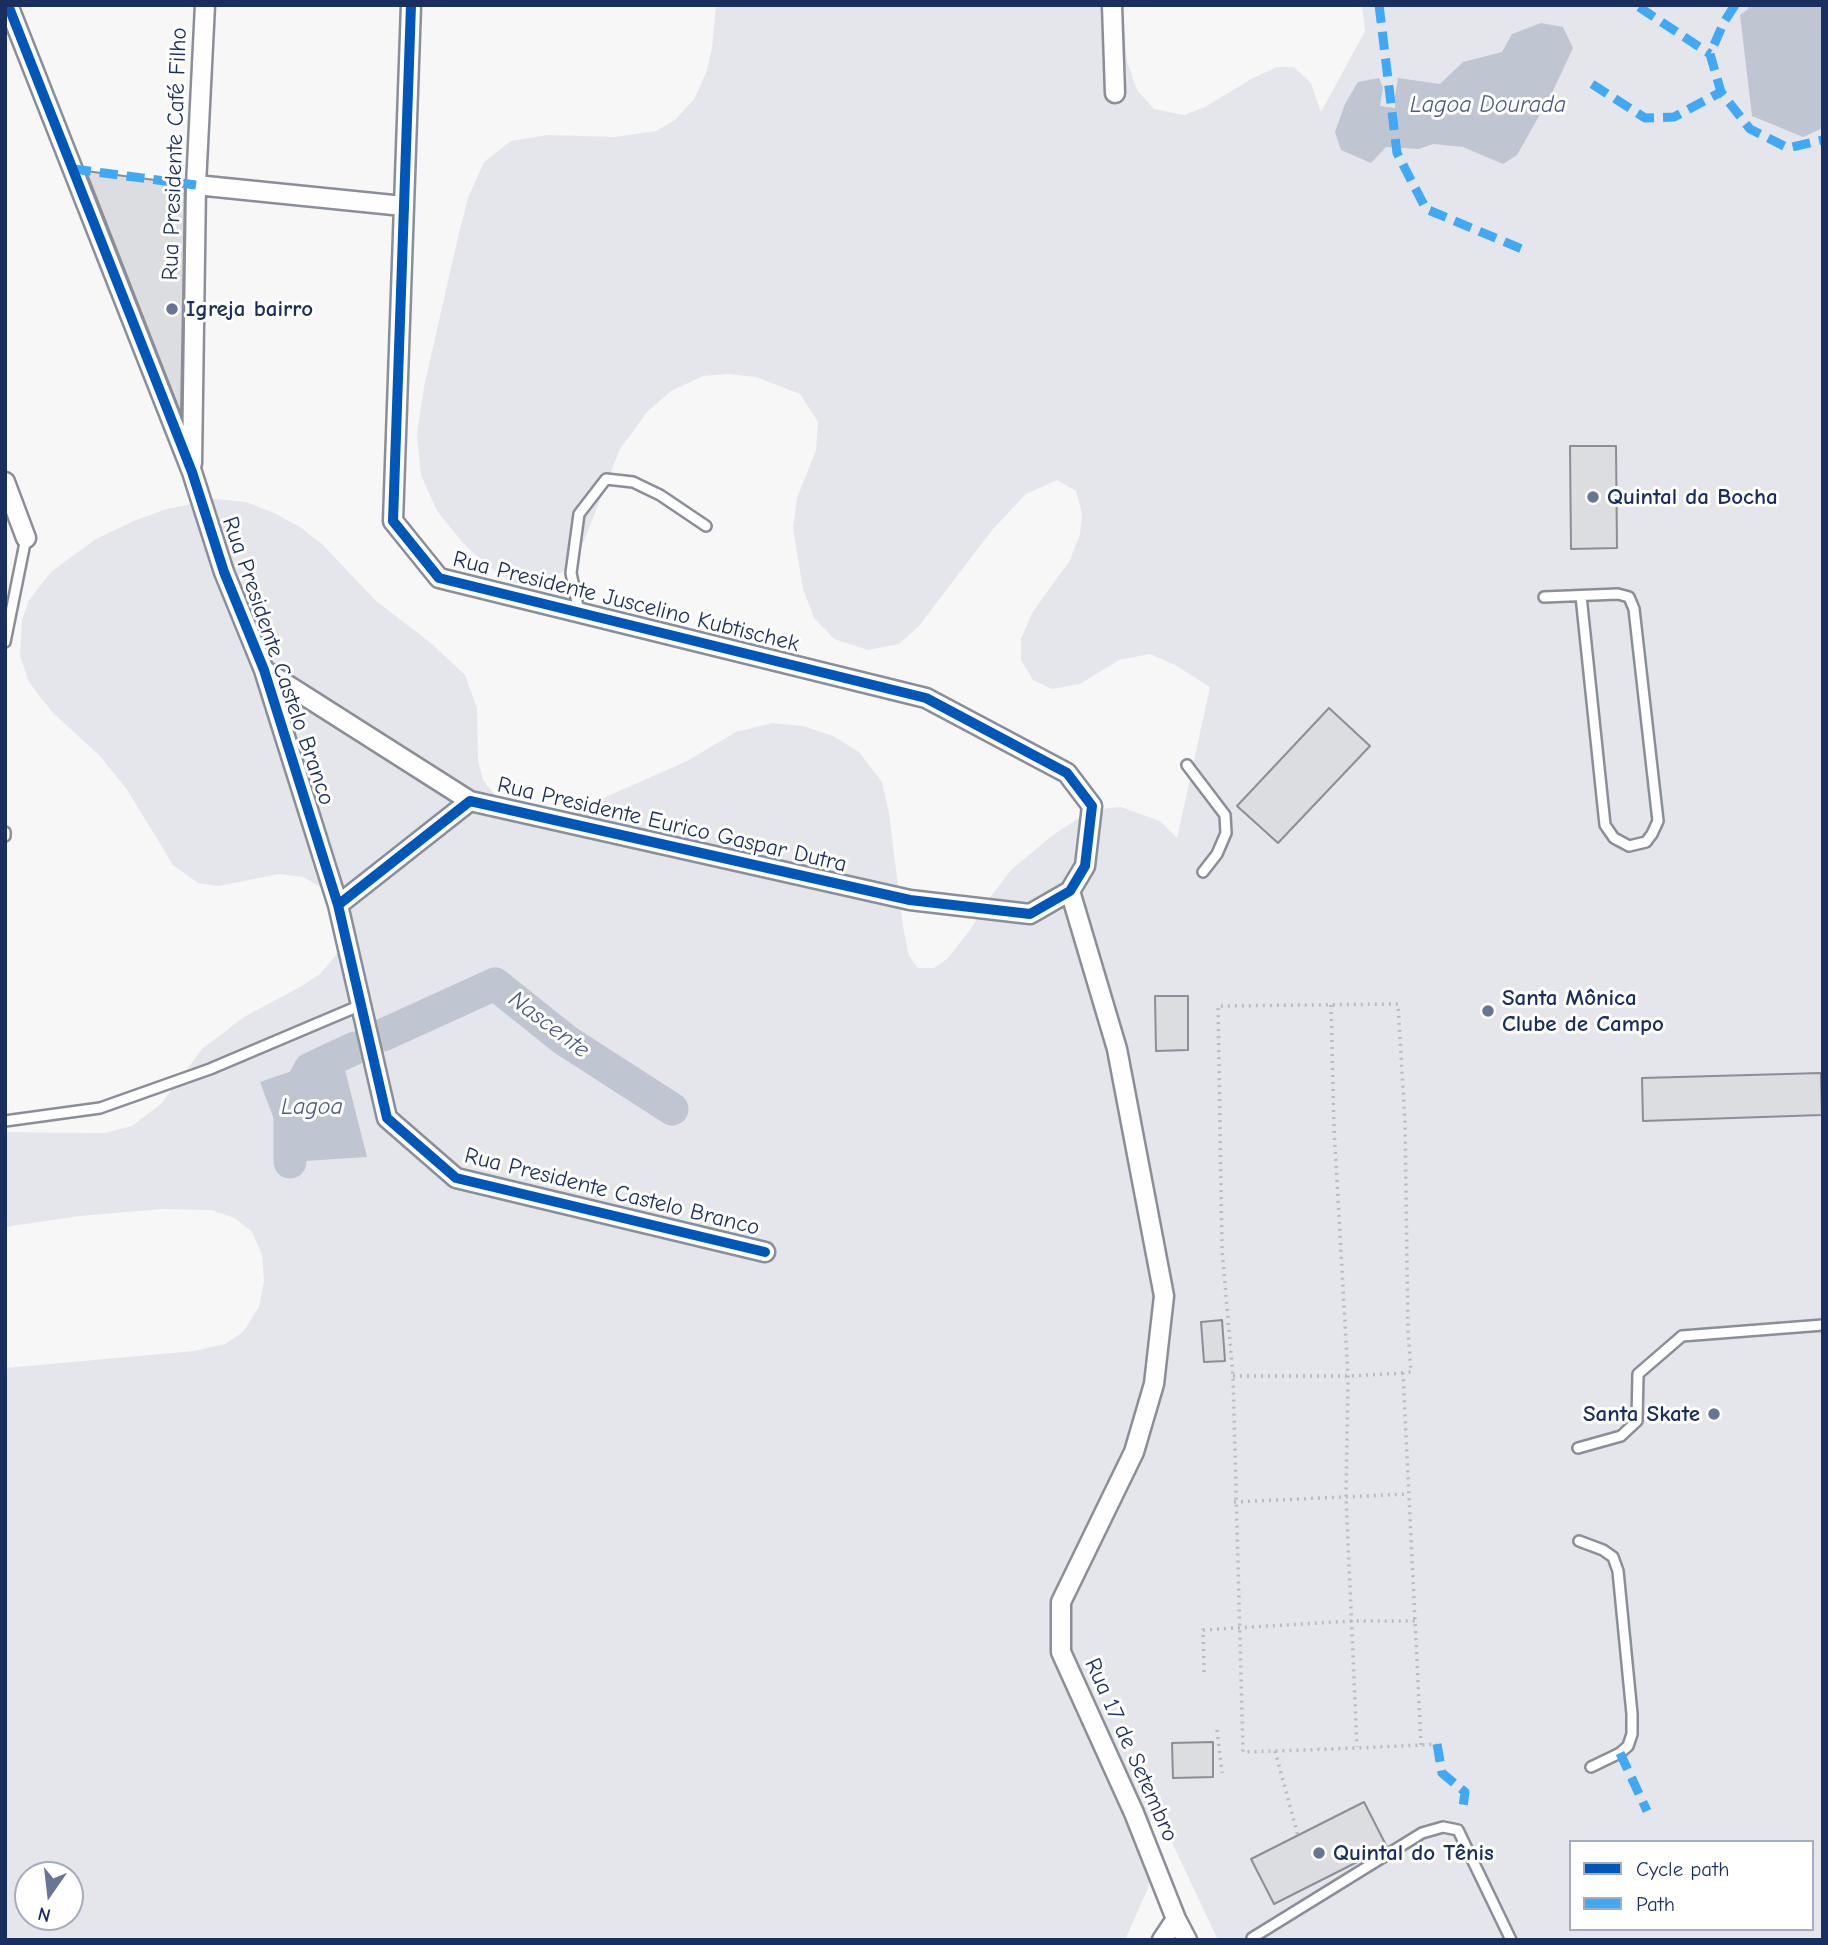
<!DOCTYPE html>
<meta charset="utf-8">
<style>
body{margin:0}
#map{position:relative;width:1828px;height:1945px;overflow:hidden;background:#f7f7f8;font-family:"Comic Neue",sans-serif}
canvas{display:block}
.frame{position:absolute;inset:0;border:7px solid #1b2f5e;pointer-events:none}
.legend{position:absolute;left:1569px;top:1840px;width:245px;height:91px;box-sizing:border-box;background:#fff;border:2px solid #a4acbf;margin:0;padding:9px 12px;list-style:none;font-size:21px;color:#1b2f5e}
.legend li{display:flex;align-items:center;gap:14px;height:35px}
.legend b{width:35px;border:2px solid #a4acbf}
.north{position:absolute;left:14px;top:1861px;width:70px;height:70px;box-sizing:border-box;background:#fff;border:2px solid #a4acbf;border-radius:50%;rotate:194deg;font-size:19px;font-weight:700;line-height:28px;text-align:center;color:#1b2f5e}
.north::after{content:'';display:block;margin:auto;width:24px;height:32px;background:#687594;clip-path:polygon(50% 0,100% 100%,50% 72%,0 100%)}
</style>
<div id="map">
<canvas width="1828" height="1945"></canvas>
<div class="frame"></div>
<ul class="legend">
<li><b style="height:9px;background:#0057b8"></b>Cycle path</li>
<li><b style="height:9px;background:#3fa9f5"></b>Path</li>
</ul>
<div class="north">N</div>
</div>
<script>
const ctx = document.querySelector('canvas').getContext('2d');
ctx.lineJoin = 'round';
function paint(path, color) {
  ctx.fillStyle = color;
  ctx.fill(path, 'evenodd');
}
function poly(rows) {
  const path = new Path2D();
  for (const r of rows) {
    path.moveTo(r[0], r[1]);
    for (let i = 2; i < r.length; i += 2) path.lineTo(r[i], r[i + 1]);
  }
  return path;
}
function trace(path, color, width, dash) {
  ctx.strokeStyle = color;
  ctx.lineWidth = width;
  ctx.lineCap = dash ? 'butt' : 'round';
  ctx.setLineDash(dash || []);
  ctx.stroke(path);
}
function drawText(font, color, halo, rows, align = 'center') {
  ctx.font = font + ' "Comic Neue",sans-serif';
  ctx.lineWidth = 6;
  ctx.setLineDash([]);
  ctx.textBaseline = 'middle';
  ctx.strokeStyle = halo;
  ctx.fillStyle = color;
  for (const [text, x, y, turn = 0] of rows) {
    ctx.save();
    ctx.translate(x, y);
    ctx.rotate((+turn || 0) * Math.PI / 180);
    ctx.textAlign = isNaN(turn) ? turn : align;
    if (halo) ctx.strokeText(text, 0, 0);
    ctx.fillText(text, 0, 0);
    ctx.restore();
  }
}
paint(poly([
 [716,5,1125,5,1123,14,1127,61,1137,90,1154,109,1184,115,1205,107,1251,79,1277,67,1294,67,1311,83,1321,112,1365,31,1362,5,1823,5,1823,1940,1218,1940,1141,1777,1150,1813,1154,1858,1148,1888,1125,1940,5,1940,5,1368,194,1351,225,1344,243,1332,259,1307,264,1281,262,1255,252,1232,235,1218,211,1210,162,1209,80,1216,5,1227,5,1132,105,1133,132,1126,162,1103,202,1049,244,1017,300,987,320,974,336,955,343,927,326,890,303,877,279,874,219,886,198,883,173,865,128,791,100,756,52,712,29,682,20,656,22,620,29,600,52,571,96,539,136,520,167,509,215,499,246,502,274,513,300,527,322,544,375,600,432,644,465,675,477,708,478,760,483,780,499,800,552,815,572,812,687,761,736,732,772,723,803,726,833,736,859,752,882,782,889,813,903,927,909,956,918,968,934,968,947,959,970,930,992,895,1011,870,1053,835,1079,818,1107,808,1121,807,1160,821,1177,838,1210,687,1175,665,1150,654,1119,660,1080,684,1052,689,1033,680,1021,660,1021,639,1032,613,1070,560,1080,534,1082,514,1076,491,1057,480,1026,494,993,529,918,627,899,644,868,650,834,639,814,618,803,589,793,528,797,498,816,450,818,422,800,394,756,377,728,374,703,376,671,391,647,412,620,449,584,541,569,566,545,586,512,583,487,565,463,543,437,511,421,475,417,434,424,387,458,237,468,198,484,162,511,141,548,135,615,137,656,131,675,120,695,98,707,70,712,48],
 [1571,1842,1812,1842,1812,1929,1571,1929],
 [28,1875,70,1875,70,1917,28,1917]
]), '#e5e6ec');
paint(poly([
 [1749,5,1823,5,1823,128,1803,137,1752,116,1740,15,1748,9],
 [1541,23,1563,27,1573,48,1552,93,1517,155,1503,164,1463,147,1433,144,1419,149,1386,147,1371,163,1341,150,1335,132,1345,104,1358,82,1379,78,1383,88,1380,106,1395,108,1395,96,1398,78,1440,84,1463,62,1502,52,1512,34],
 [341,1054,367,1157,290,1162,260,1082]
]), '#c0c5d2');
trace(poly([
 [383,1035,495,984,565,1040,672,1109],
 [290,1162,290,1106,310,1069,355,1048]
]), '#c0c5d2', 33);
const building = poly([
 [86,171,185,184,181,414,86,171],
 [1570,446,1616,446,1617,548,1571,549,1570,446],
 [1329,708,1370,746,1278,843,1237,806,1329,708],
 [1155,996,1188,996,1188,1050,1156,1051,1155,996],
 [1821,1073,1822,1115,1643,1121,1642,1078,1821,1073],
 [1222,1320,1225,1361,1204,1362,1201,1322,1222,1320],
 [1213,1742,1213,1777,1173,1778,1172,1743,1213,1742],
 [1364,1802,1387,1847,1274,1904,1251,1859,1364,1802]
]);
paint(building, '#dcdde0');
trace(building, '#8a8e97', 2);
const lane = poly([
 [1544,597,1618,594,1629,597,1634,609,1658,821,1652,834,1646,842,1629,846,1614,838,1605,825,1581,596],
 [579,612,571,573,579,514,606,479,633,482,660,495,706,526],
 [5,642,26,538],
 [1187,765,1225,815,1226,833,1217,854,1203,872],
 [5,832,5,836],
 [5,1121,100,1108,210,1069,361,1005],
 [1578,1448,1621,1436,1637,1421,1638,1374,1682,1336,1823,1325],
 [1579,1541,1603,1550,1613,1557,1618,1571,1632,1714,1632,1734,1628,1746,1620,1753,1591,1767],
 [1252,1938,1422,1833,1443,1827,1458,1830,1511,1940]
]);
const street = poly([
 [8,5,192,472,224,572,264,670,338,905,387,1118,456,1178,765,1252],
 [1112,5,1115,93],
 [196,185,403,206],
 [192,463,196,185,205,5],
 [5,482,26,538],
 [264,670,470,801],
 [1070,891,1117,1049,1164,1296,1154,1384,1134,1452,1061,1602,1061,1652,1134,1813,1176,1919,1187,1940],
 [338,905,470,801,910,900,1030,914,1070,891,1085,866,1092,806,1067,773,926,698,439,578,393,521,411,5],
 [1162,1940,1176,1919]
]);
trace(lane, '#8a8e97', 14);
trace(street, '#8a8e97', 23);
trace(poly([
 [1331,1005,1334,1128,1348,1376,1346,1497,1357,1747],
 [1233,1376,1348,1376,1403,1373],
 [1234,1502,1408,1494],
 [1204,1672,1203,1630,1352,1621,1415,1621],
 [1217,1730,1222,1773],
 [1421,1745,1403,1373,1411,1372,1408,1331,1405,1122,1398,1004,1218,1006,1222,1250,1233,1376,1243,1752,1275,1751,1357,1748,1421,1745,1437,1744],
 [1275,1751,1298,1836]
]), '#b8bbc0', 3.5, [2, 5]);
trace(lane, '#fefefe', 9);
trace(street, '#fefefe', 18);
trace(poly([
 [1379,5,1397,153,1426,209,1529,252],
 [1735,5,1724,22,1710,54,1721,92,1750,129,1788,148,1823,140],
 [1639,7,1710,54],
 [1592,84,1645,118,1674,117,1721,92],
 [73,169,196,185],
 [1437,1744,1442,1773,1465,1792,1463,1807],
 [1620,1753,1647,1811]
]), '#3fa9f5', 9, [18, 9]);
trace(poly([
 [8,5,192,472,224,572,264,670,338,905,387,1118,456,1178,765,1252],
 [338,905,470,801,910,900,1030,914,1070,891,1085,866,1092,806,1067,773,926,698,439,578,393,521,411,5]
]), '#0057b8', 10);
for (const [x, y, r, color] of [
 [172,309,7,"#687594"],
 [1593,497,7,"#687594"],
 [1488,1011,7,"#687594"],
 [1714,1414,7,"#687594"],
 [1319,1853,7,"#687594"]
]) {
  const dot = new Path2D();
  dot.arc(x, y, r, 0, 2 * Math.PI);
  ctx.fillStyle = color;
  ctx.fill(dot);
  trace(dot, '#fff', 2.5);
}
drawText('23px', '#1b2f5e', '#fff', [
 ["Rua Presidente Café Filho",175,154,-88],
 ["Rua Presidente Juscelino Kubtischek",626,602,14],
 ["Rua Presidente Castelo Branco",278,661,71],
 ["Rua Presidente Eurico Gaspar Dutra",672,825,13],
 ["Rua Presidente Castelo Branco",612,1192,14],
 ["Rua 17 de Setembro",1131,1750,66]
]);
drawText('bold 23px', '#1b2f5e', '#fff', [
 ["Igreja bairro",186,309],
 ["Quintal da Bocha",1607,497],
 ["Santa Mônica",1502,998],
 ["Clube de Campo",1502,1024],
 ["Santa Skate",1700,1414,"right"],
 ["Quintal do Tênis",1333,1853]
], 'left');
drawText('italic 24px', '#4d5c81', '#fff', [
 ["Lagoa Dourada",1488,105],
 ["Nascente",549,1025,37],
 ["Lagoa",312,1107]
]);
</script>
